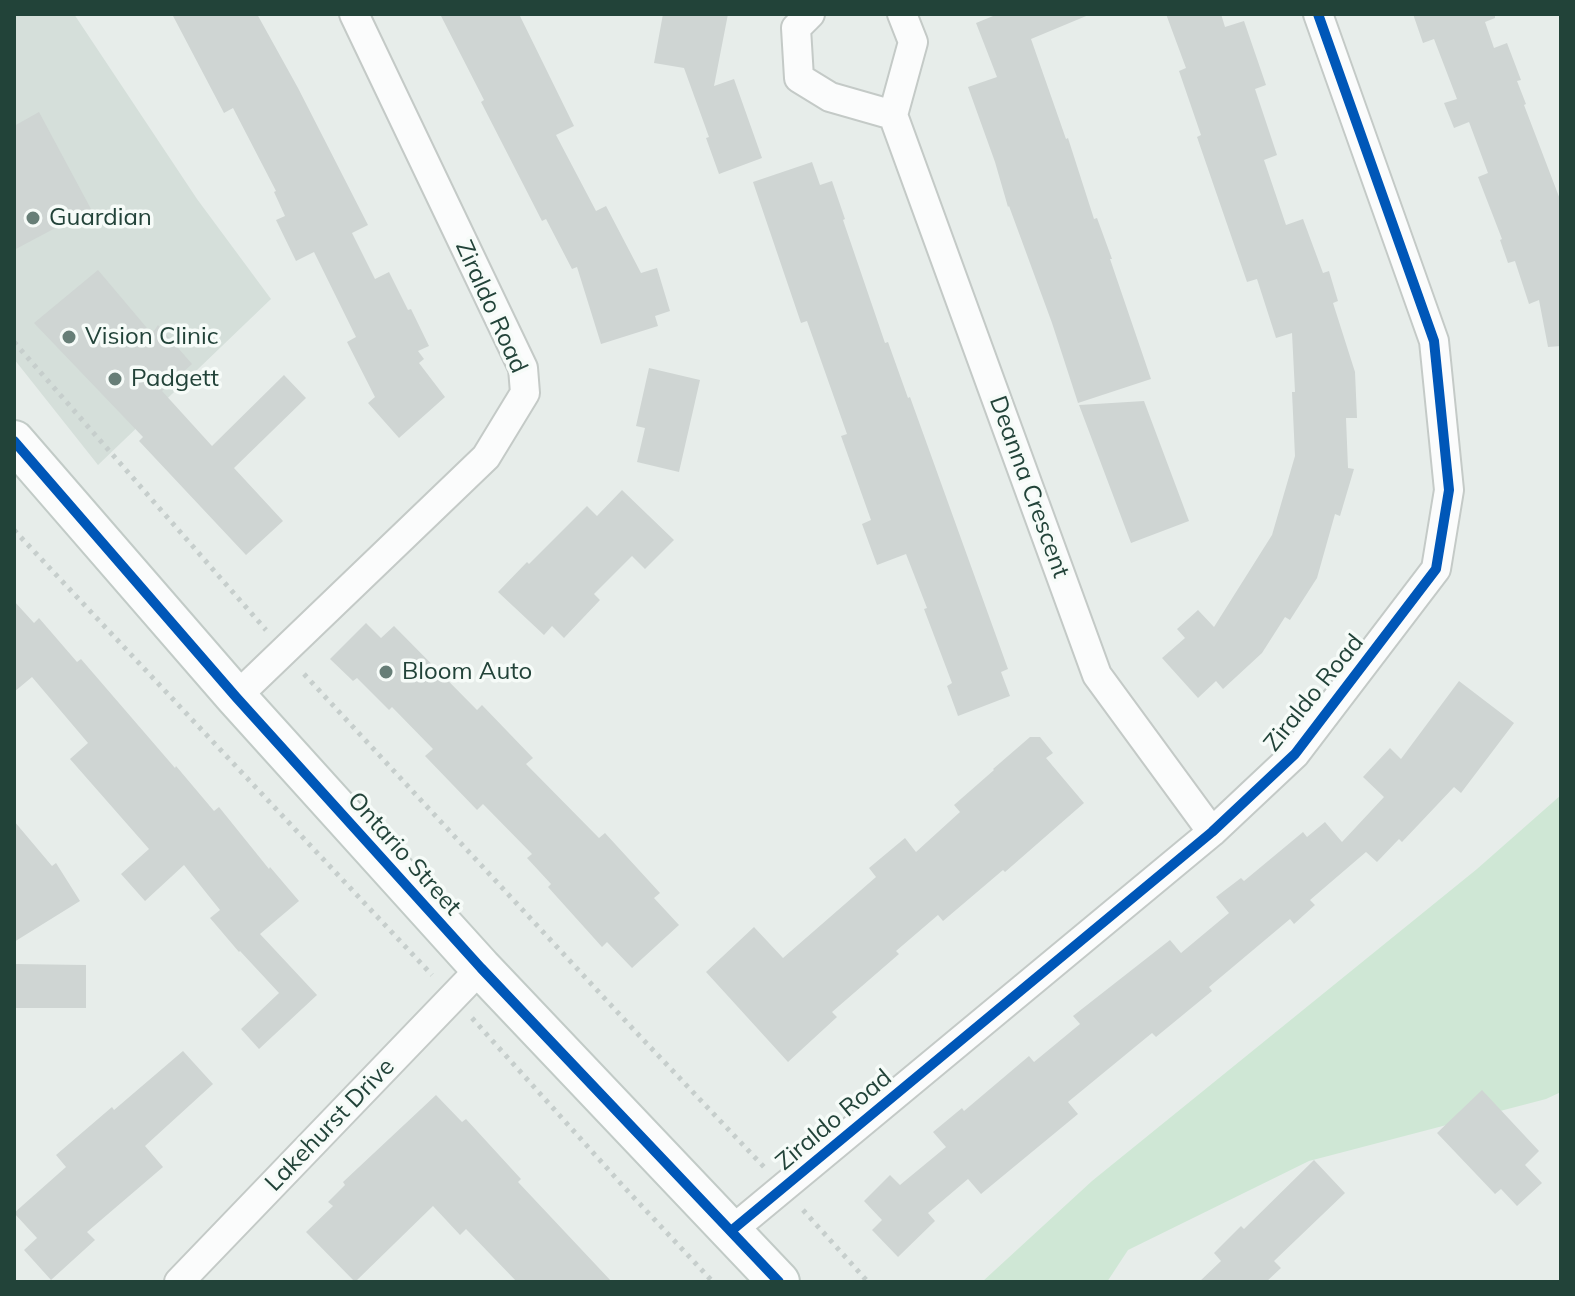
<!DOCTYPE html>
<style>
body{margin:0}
#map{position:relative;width:1575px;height:1296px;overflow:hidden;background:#e7edea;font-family:Mulish,sans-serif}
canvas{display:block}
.frame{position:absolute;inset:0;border:16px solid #224339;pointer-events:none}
</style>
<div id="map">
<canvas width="1575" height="1296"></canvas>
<div class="frame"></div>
</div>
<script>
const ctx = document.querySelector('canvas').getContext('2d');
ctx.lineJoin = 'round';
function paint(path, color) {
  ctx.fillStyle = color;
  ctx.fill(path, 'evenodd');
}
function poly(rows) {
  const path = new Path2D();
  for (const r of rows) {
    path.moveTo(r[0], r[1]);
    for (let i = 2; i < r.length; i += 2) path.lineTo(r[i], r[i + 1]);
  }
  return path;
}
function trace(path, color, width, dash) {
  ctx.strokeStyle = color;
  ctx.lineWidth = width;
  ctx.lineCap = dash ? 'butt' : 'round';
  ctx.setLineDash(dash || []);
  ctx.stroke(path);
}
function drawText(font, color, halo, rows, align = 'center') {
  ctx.font = font + ' Mulish,sans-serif';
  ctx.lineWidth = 7;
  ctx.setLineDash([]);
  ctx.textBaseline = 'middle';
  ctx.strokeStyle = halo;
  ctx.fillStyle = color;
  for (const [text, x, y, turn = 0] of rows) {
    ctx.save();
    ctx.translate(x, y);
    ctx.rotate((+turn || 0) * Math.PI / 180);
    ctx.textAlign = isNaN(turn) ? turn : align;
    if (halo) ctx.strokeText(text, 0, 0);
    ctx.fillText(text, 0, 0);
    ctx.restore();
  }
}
paint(poly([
 [14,14,74,14,197,199,271,299,98,465,14,359]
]), '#d5dfda');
paint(poly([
 [1561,795,1561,1092,1546,1099,1309,1161,1128,1250,1107,1282,982,1282,1092,1181,1477,869]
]), '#cfe7d5');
paint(poly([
 [172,14,257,14,298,88,368,225,352,233,375,279,389,272,408,310,411,309,429,346,418,351,424,359,419,363,445,397,399,438,368,403,375,397,347,342,356,337,314,252,296,261,276,220,285,216,274,192,276,191,233,108,224,113],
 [440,14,519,14,574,126,556,135,596,211,606,206,641,273,657,268,670,311,655,316,658,326,601,344,577,267,572,269,546,219,542,221,481,102,484,100],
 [663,14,728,14,714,86,734,79,762,158,719,174,706,138,709,137,684,68,654,63],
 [998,14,1091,14,1031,39,1066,139,1068,138,1094,219,1097,218,1112,259,1110,259,1151,379,1078,403,1052,323,1009,206,1008,207,995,162,968,87,997,77,976,23],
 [1166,14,1221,14,1225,27,1244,21,1266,85,1255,89,1277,155,1264,160,1286,225,1303,219,1323,273,1329,271,1338,301,1333,303,1355,372,1357,418,1346,418,1348,468,1354,469,1340,516,1335,514,1317,578,1290,620,1285,617,1262,653,1223,689,1216,681,1198,698,1162,658,1185,638,1177,629,1198,610,1214,627,1272,535,1295,456,1292,392,1295,392,1292,333,1276,338,1257,279,1247,282,1197,137,1201,135,1179,71,1186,68],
 [1413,14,1495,14,1495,18,1485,22,1494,48,1507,43,1521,80,1517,81,1526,104,1524,105,1561,202,1561,346,1548,347,1539,300,1529,304,1515,261,1508,263,1500,240,1502,239,1478,177,1488,173,1469,122,1454,128,1444,103,1457,99,1434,39,1423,43],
 [39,112,91,209,14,250,14,126],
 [812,162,820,185,832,181,845,219,843,220,885,343,888,342,908,398,910,397,1008,669,1001,672,1010,696,958,716,947,686,952,683,924,609,927,608,906,554,877,565,862,524,871,520,841,436,847,434,807,321,801,323,753,182],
 [98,270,152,334,158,325,192,364,162,391,212,446,284,375,306,398,234,468,283,521,246,555,139,441,143,437,34,323],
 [649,368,700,380,679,472,637,462,645,428,636,426],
 [1144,401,1189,521,1131,543,1079,405],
 [622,490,674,540,645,569,632,556,594,594,600,600,564,638,552,626,544,635,498,592,527,562,529,564,587,506,597,516],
 [14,601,34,623,39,618,77,662,81,659,175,768,176,766,214,811,219,807,269,869,270,867,299,901,260,934,317,995,259,1049,241,1029,279,993,240,951,239,952,210,918,220,910,184,865,145,901,121,874,149,849,70,759,88,743,32,677,14,692],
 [366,623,381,638,394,626,477,710,482,705,533,758,526,764,599,838,605,833,660,893,654,898,679,925,632,968,607,942,602,947,548,887,551,884,527,858,532,854,483,804,477,810,425,756,433,749,392,707,389,710,357,678,353,681,330,659],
 [1459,681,1514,723,1461,793,1454,787,1402,842,1399,839,1377,862,1366,852,1310,900,1315,905,1294,924,1290,919,1209,987,1212,991,1156,1037,1152,1033,1068,1102,1078,1114,981,1194,968,1179,928,1213,935,1221,898,1257,872,1230,882,1220,864,1201,890,1175,900,1185,946,1147,933,1132,962,1108,964,1111,1029,1056,1034,1062,1080,1024,1073,1016,1170,940,1181,953,1229,913,1216,897,1241,878,1244,881,1303,832,1307,837,1325,822,1342,842,1384,797,1363,777,1390,748,1401,759],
 [1030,737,1040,737,1053,753,1046,758,1084,803,1005,872,1003,870,943,921,938,915,896,951,899,954,832,1012,837,1017,788,1062,706,972,754,927,783,958,876,877,869,868,905,838,916,852,960,812,954,805,994,770,993,769],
 [14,821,52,866,56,863,80,901,14,942],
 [14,964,86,965,86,1008,14,1008],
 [183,1051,213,1084,145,1146,163,1167,87,1232,95,1240,51,1280,24,1250,37,1238,14,1213,66,1167,56,1155,112,1107,114,1110],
 [1482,1090,1539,1151,1525,1165,1542,1183,1517,1206,1501,1189,1495,1194,1437,1133],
 [436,1095,462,1122,466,1119,521,1179,518,1182,612,1282,517,1282,466,1229,460,1235,433,1206,355,1282,306,1232,333,1206,328,1202,345,1185,343,1182],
 [1314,1160,1345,1193,1274,1261,1281,1268,1266,1282,1199,1282,1221,1261,1214,1253,1241,1226,1244,1229]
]), '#cfd5d3');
const minor = poly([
 [810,14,796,28,799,78,830,97,893,115],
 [902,14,913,42,893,115,1097,675,1212,832],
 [236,697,486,457,525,393,523,368,354,14],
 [731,1231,1212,832,1295,754,1436,569,1449,490,1434,341,1318,14],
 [179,1282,481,968]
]);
const secondary = poly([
 [14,441,236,697,481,968,779,1282]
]);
trace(minor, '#c4cac7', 32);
trace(secondary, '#c2cbc7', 44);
trace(poly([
 [14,342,266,630],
 [14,530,432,975],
 [304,674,634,1030,764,1167],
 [472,1018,624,1187,713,1282],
 [803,1210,868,1282]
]), '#c6cecc', 5, [4, 6]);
trace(minor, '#fbfcfc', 28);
trace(secondary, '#fbfcfc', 40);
trace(poly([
 [14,441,236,697,481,968,779,1282],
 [731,1231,1212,832,1295,754,1436,569,1449,490,1434,341,1318,14]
]), '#0057b8', 10);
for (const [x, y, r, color] of [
 [33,218,8,"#677e77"],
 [69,337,8,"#677e77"],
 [115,379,8,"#677e77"],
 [386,672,8,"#677e77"]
]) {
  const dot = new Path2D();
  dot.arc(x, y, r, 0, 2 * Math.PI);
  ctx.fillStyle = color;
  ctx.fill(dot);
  trace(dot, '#f6fbf8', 3);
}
drawText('24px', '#224339', '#f6fbf8', [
 ["Guardian",49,218],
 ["Vision Clinic",85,337],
 ["Padgett",131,379],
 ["Bloom Auto",402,672]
], 'left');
drawText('24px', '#224339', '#f6fbf8', [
 ["Ziraldo Road",491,307,66],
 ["Deanna Crescent",1029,487,70],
 ["Ziraldo Road",1314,693,-51],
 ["Ontario Street",404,854,48],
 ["Ziraldo Road",834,1120,-40],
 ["Lakehurst Drive",330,1125,-46]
]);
</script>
